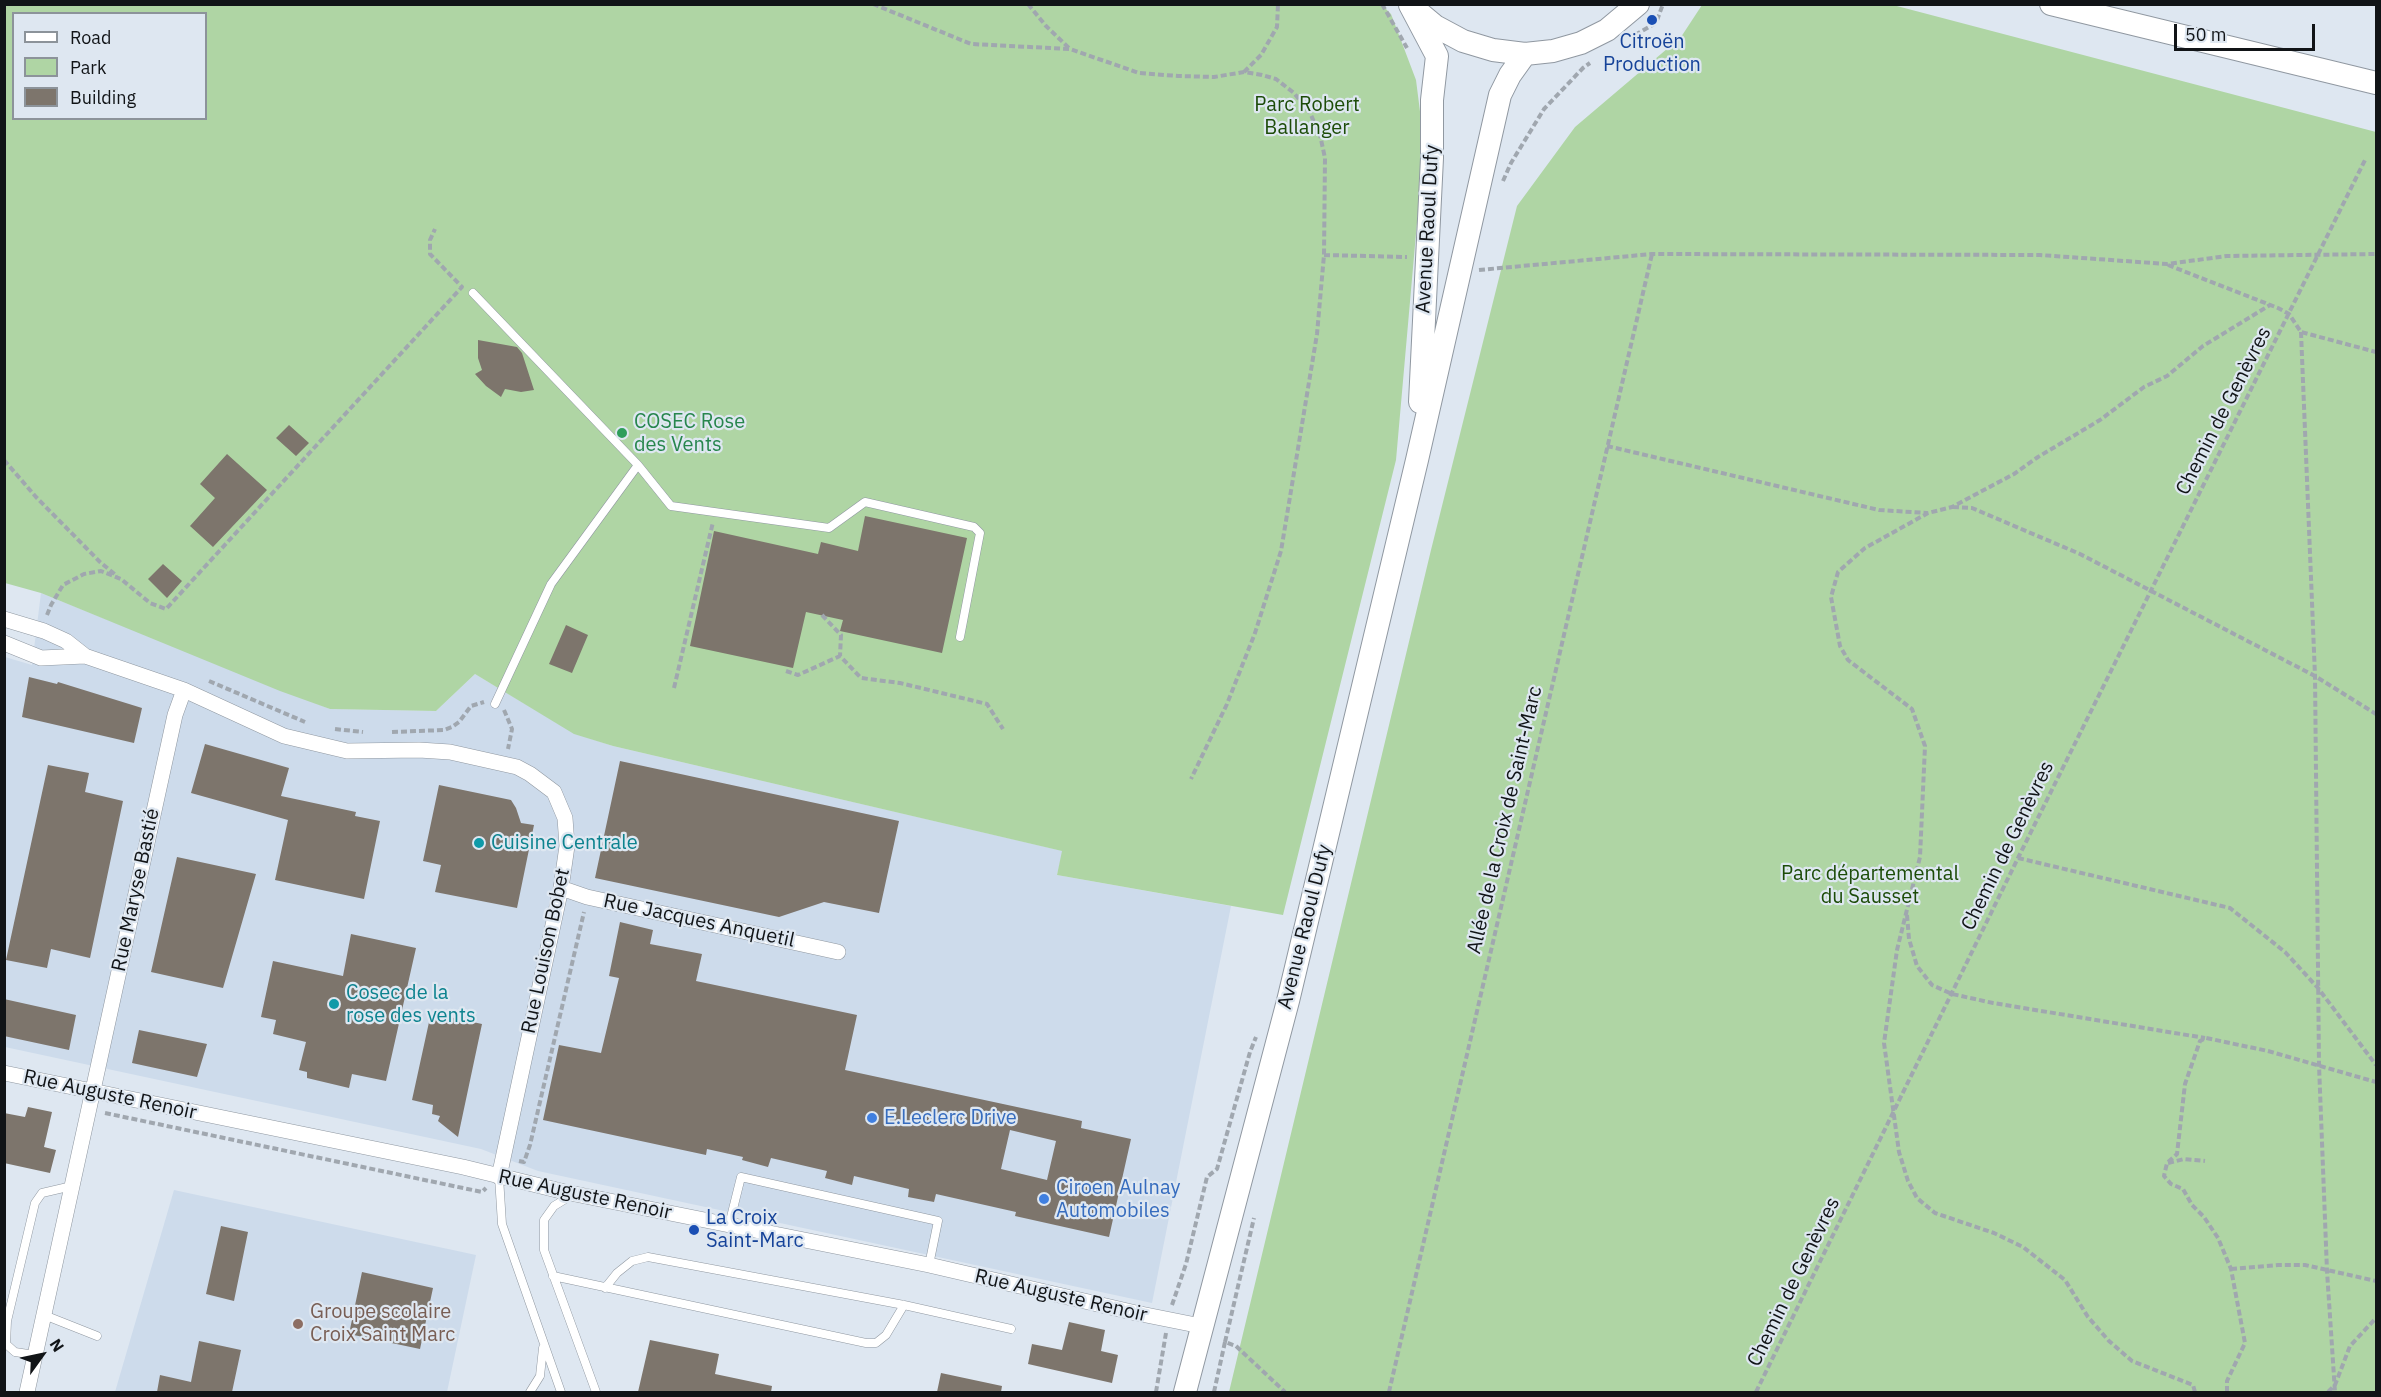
<!DOCTYPE html>
<meta charset="utf-8">
<style>
body{margin:0}
#map{position:relative;width:2381px;height:1397px;overflow:hidden;background:#dee7f1;font-family:"IBM Plex Sans",sans-serif}
canvas{display:block}
.frame{position:absolute;inset:0;border:6px solid #111417;pointer-events:none}
.legend{position:absolute;left:12px;top:12px;width:195px;height:108px;box-sizing:border-box;background:#dee7f1;border:2px solid #8c939a;margin:0;padding:8px 10px;list-style:none;font-size:18px;color:#111417}
.legend li{display:flex;align-items:center;gap:12px;height:30px}
.legend b{width:30px;border:2px solid #8c939a}
.north{position:absolute;left:12px;top:1325px;width:60px;height:60px;-webkit-text-stroke:4px #dee7f1;paint-order:stroke;rotate:57deg;font-size:16px;font-weight:700;line-height:24px;text-align:center;color:#111417}
.north::after{content:'';display:block;margin:auto;width:21px;height:27px;background:#111417;clip-path:polygon(50% 0,100% 100%,50% 72%,0 100%)}
.scale{position:absolute;left:2174px;top:24px;width:141px;height:27px;box-sizing:border-box;border:3px solid #111417;border-top:0;padding-left:8px;font-size:18px;line-height:21px;white-space:nowrap;color:#111417;-webkit-text-stroke:4px #dee7f1;paint-order:stroke}
</style>
<div id="map">
<canvas width="2381" height="1397"></canvas>
<div class="frame"></div>
<ul class="legend">
<li><b style="height:8px;background:#fff"></b>Road</li>
<li><b style="height:16px;background:#afd5a4"></b>Park</li>
<li><b style="height:16px;background:#7d756c"></b>Building</li>
</ul>
<div class="north">N</div>
<div class="scale">50 m</div>
</div>
<script>
const ctx = document.querySelector('canvas').getContext('2d');
ctx.lineJoin = 'round';
function paint(path, color) {
  ctx.fillStyle = color;
  ctx.fill(path, 'evenodd');
}
function poly(rows) {
  const path = new Path2D();
  for (const r of rows) {
    path.moveTo(r[0], r[1]);
    for (let i = 2; i < r.length; i += 2) path.lineTo(r[i], r[i + 1]);
  }
  return path;
}
function trace(path, color, width, dash) {
  ctx.strokeStyle = color;
  ctx.lineWidth = width;
  ctx.lineCap = dash ? 'butt' : 'round';
  ctx.setLineDash(dash || []);
  ctx.stroke(path);
}
function drawText(font, color, halo, rows, align = 'center') {
  ctx.font = font + ' "IBM Plex Sans",sans-serif';
  ctx.lineWidth = 4.5;
  ctx.setLineDash([]);
  ctx.textBaseline = 'middle';
  ctx.strokeStyle = halo;
  ctx.fillStyle = color;
  for (const [text, x, y, turn = 0] of rows) {
    ctx.save();
    ctx.translate(x, y);
    ctx.rotate((+turn || 0) * Math.PI / 180);
    ctx.textAlign = isNaN(turn) ? turn : align;
    if (halo) ctx.strokeText(text, 0, 0);
    ctx.fillText(text, 0, 0);
    ctx.restore();
  }
}
paint(poly([
 [41,593,330,709,436,711,475,674,574,733,613,746,1063,851,1057,875,1231,906,1152,1303,538,1171,481,1149,5,1047,5,657,32,665],
 [174,1190,476,1255,447,1392,115,1392]
]), '#cddbeb');
paint(poly([
 [4,5,1382,5,1391,14,1416,80,1424,143,1396,460,1283,915,1057,875,1062,851,613,746,574,734,475,674,436,711,330,709,280,691,41,593,5,583],
 [14,14,206,14,206,118,14,118],
 [1893,5,2376,132,2376,1392,1229,1392,1431,550,1517,206,1575,127,1681,37,1702,5]
]), '#afd5a4');
paint(poly([
 [478,340,517,347,522,353,534,390,521,392,505,389,501,397,486,386,475,374,482,370,478,358],
 [289,425,309,443,296,456,276,438],
 [227,454,267,490,213,547,190,526,215,498,200,484],
 [865,516,967,538,942,653,840,631,843,620,806,612,793,668,690,646,714,531,818,554,821,542,858,551],
 [163,564,182,581,167,598,148,579],
 [566,625,588,635,572,673,549,664],
 [29,677,57,684,58,682,142,708,134,743,22,717],
 [205,744,289,768,281,796,356,812,355,816,380,821,364,899,275,880,288,820,191,793],
 [620,761,899,821,879,913,824,902,779,917,595,878],
 [48,765,89,773,85,792,123,801,90,958,51,949,47,968,6,960],
 [439,785,511,800,516,808,521,823,534,825,517,908,435,892,441,865,423,861],
 [177,857,256,874,223,988,151,972],
 [620,922,653,930,650,944,702,954,696,981,857,1015,845,1070,1082,1121,1081,1128,1131,1139,1109,1237,1015,1216,1016,1212,936,1194,934,1202,908,1197,909,1189,854,1176,852,1185,825,1178,827,1171,771,1158,768,1167,742,1160,743,1157,707,1149,706,1155,543,1120,559,1045,601,1053,619,978,609,976],
 [1010,1130,1056,1141,1047,1180,1001,1169],
 [351,934,416,948,386,1081,352,1074,349,1088,307,1078,307,1072,299,1070,306,1042,273,1034,276,1020,261,1017,273,961,343,976],
 [4,999,76,1015,69,1050,4,1036],
 [431,1013,482,1024,458,1137,438,1121,440,1116,432,1114,433,1105,412,1100],
 [139,1030,207,1044,197,1077,132,1063],
 [28,1107,52,1112,44,1147,56,1150,50,1173,4,1163,4,1113,25,1117],
 [221,1226,248,1232,234,1301,206,1294],
 [362,1272,433,1288,420,1349,349,1334],
 [1069,1322,1105,1330,1101,1351,1118,1355,1112,1383,1028,1364,1032,1344,1062,1350],
 [650,1340,719,1354,715,1374,772,1386,771,1392,638,1392],
 [199,1341,241,1350,232,1392,157,1392,160,1375,191,1382],
 [941,1373,1002,1386,1001,1392,937,1392]
]), '#7d756c');
const lane = poly([
 [473,293,638,465,551,584,495,704],
 [638,465,671,506,829,528,865,502,974,527,980,533,960,637],
 [499,1177,502,1224,561,1392],
 [572,1195,554,1206,544,1220,544,1250,596,1392],
 [729,1225,741,1177,938,1221,929,1265],
 [553,1276,866,1343,876,1343,886,1335,904,1305],
 [605,1288,617,1273,632,1261,648,1257,904,1305,1011,1329],
 [44,1315,97,1336],
 [35,1355,15,1352,6,1344,7,1321,35,1203,42,1193,72,1186],
 [530,1392,540,1376,543,1348]
]);
const street = poly([
 [4,619,44,631,66,641,85,656,184,690,284,736,347,751,419,750,450,752,517,767,530,774,554,792,565,818,567,846,561,888,499,1177],
 [4,643,41,658,85,656],
 [561,888,587,897,838,952],
 [4,1073,463,1167,565,1192,929,1265,1136,1313,1201,1326],
 [27,1392,175,715,184,690]
]);
const secondary = poly([
 [2051,4,2376,83],
 [1410,5,1437,56,1432,100,1432,158,1420,402],
 [1417,11,1435,26,1463,41,1493,50,1525,54,1553,51,1581,43,1607,30,1638,4],
 [1185,1392,1288,1001,1417,460,1500,95,1510,75,1525,54]
]);
trace(lane, '#9098a1', 9);
trace(street, '#9098a1', 16);
trace(secondary, '#9098a1', 24);
trace(poly([
 [873,4,971,44,1070,49,1139,73,1178,76,1214,77,1244,72,1262,75,1276,79,1294,93,1310,113,1320,135,1325,158,1324,255,1317,334,1281,551,1255,633,1227,704,1191,779],
 [1028,4,1046,26,1069,48],
 [1382,4,1407,48],
 [1635,35,1656,23,1663,4],
 [1244,72,1261,55,1277,27,1278,4],
 [1503,181,1511,163,1544,109,1583,68,1590,63],
 [1324,255,1407,257],
 [2168,265,2278,308,2289,314,2301,332,2376,352],
 [1479,270,1652,254,2040,255,2167,264,2227,256,2376,254],
 [2301,332,2315,676,2319,1065,2327,1271,2335,1392],
 [1607,446,1879,510,1927,513],
 [4,460,36,497,100,562,117,576],
 [1953,507,1972,508,2080,554,2315,676,2376,714],
 [47,615,51,605,63,585,84,574,101,571,121,579,150,603,166,609,462,287,430,254,430,240,435,229],
 [822,615,841,635,840,656],
 [786,671,798,675,840,656,861,678,900,683,987,704,1003,729],
 [209,681,305,722],
 [674,688,713,522],
 [504,710,512,729,508,749],
 [335,729,363,732],
 [392,732,444,730,452,727,459,722,471,706,484,702],
 [2018,858,2230,908,2285,952,2318,988,2376,1065],
 [1907,915,1909,939,1917,966,1932,985,1952,994,1993,1003,2205,1038],
 [105,1113,482,1192,486,1188],
 [519,1161,524,1162,530,1145,584,912],
 [2168,1163,2184,1159,2205,1161],
 [2231,1269,2278,1265,2305,1265,2376,1281],
 [1172,1305,1186,1264,1207,1177,1217,1169,1250,1052,1256,1037],
 [1225,1342,1254,1218],
 [1156,1392,1166,1333],
 [1214,1392,1225,1342,1236,1346,1285,1392],
 [1389,1392,1652,254],
 [1756,1392,2018,858,2365,160],
 [2195,1392,2193,1385,2132,1361,2109,1341,2088,1317,2065,1280,2023,1247,1994,1233,1935,1213,1917,1198,1908,1181,1899,1152,1884,1043,1897,950,1920,857,1925,746,1912,709,1848,660,1840,646,1831,597,1838,572,1865,548,1928,513,1952,507,2014,474,2038,457,2100,420,2144,387,2167,376,2203,346,2270,305],
 [2227,1392,2227,1381,2245,1343,2231,1269,2218,1238,2204,1217,2192,1205,2183,1189,2171,1184,2164,1176,2167,1163,2177,1154,2185,1084,2200,1041,2206,1038,2268,1051,2376,1082],
 [2328,1392,2335,1385,2350,1346,2376,1318]
]), '#a0a7af', 4, [6, 3]);
trace(lane, '#fff', 8);
trace(street, '#fff', 15);
trace(secondary, '#fff', 22);
for (const [x, y, r, color] of [
 [1652,20,6,"#1a4fb4"],
 [622,433,6,"#2e9e5b"],
 [479,843,6,"#0f9aa8"],
 [334,1004,6,"#0f9aa8"],
 [872,1118,6,"#3f7fe0"],
 [1044,1199,6,"#3f7fe0"],
 [694,1230,6,"#1a4fb4"],
 [298,1324,6,"#8d6e63"]
]) {
  const dot = new Path2D();
  dot.arc(x, y, r, 0, 2 * Math.PI);
  ctx.fillStyle = color;
  ctx.fill(dot);
  trace(dot, '#dee7f1', 2);
}
drawText('20px', '#164399', '#dee7f1', [
 ["Citroën",1652,42],
 ["Production",1652,65],
 ["La Croix",706,1218,"left"],
 ["Saint-Marc",706,1241,"left"]
]);
drawText('20px', '#1c4c08', '#dee7f1', [
 ["Parc Robert",1307,105],
 ["Ballanger",1307,128],
 ["Parc départemental",1870,874],
 ["du Sausset",1870,897]
]);
drawText('20px', '#111417', '#dee7f1', [
 ["Avenue Raoul Dufy",1428,229,-87],
 ["Chemin de Genèvres",2224,411,-63],
 ["Allée de la Croix de Saint-Marc",1505,820,-77],
 ["Chemin de Genèvres",2008,846,-64],
 ["Rue Maryse Bastié",136,890,-78],
 ["Rue Jacques Anquetil",699,921,12],
 ["Avenue Raoul Dufy",1305,927,-76],
 ["Rue Louison Bobet",546,951,-78],
 ["Rue Auguste Renoir",110,1095,12],
 ["Rue Auguste Renoir",585,1195,12],
 ["Chemin de Genèvres",1794,1282,-64],
 ["Rue Auguste Renoir",1061,1296,13]
]);
drawText('20px', '#27864d', '#dee7f1', [
 ["COSEC Rose",634,422],
 ["des Vents",634,445]
], 'left');
drawText('20px', '#0d838f', '#dee7f1', [
 ["Cuisine Centrale",491,843],
 ["Cosec de la",346,993],
 ["rose des vents",346,1016]
], 'left');
drawText('20px', '#366cbe', '#dee7f1', [
 ["E.Leclerc Drive",884,1118],
 ["Ciroen Aulnay",1056,1188],
 ["Automobiles",1056,1211]
], 'left');
drawText('20px', '#785e54', '#dee7f1', [
 ["Groupe scolaire",310,1312],
 ["Croix Saint Marc",310,1335]
], 'left');
</script>
